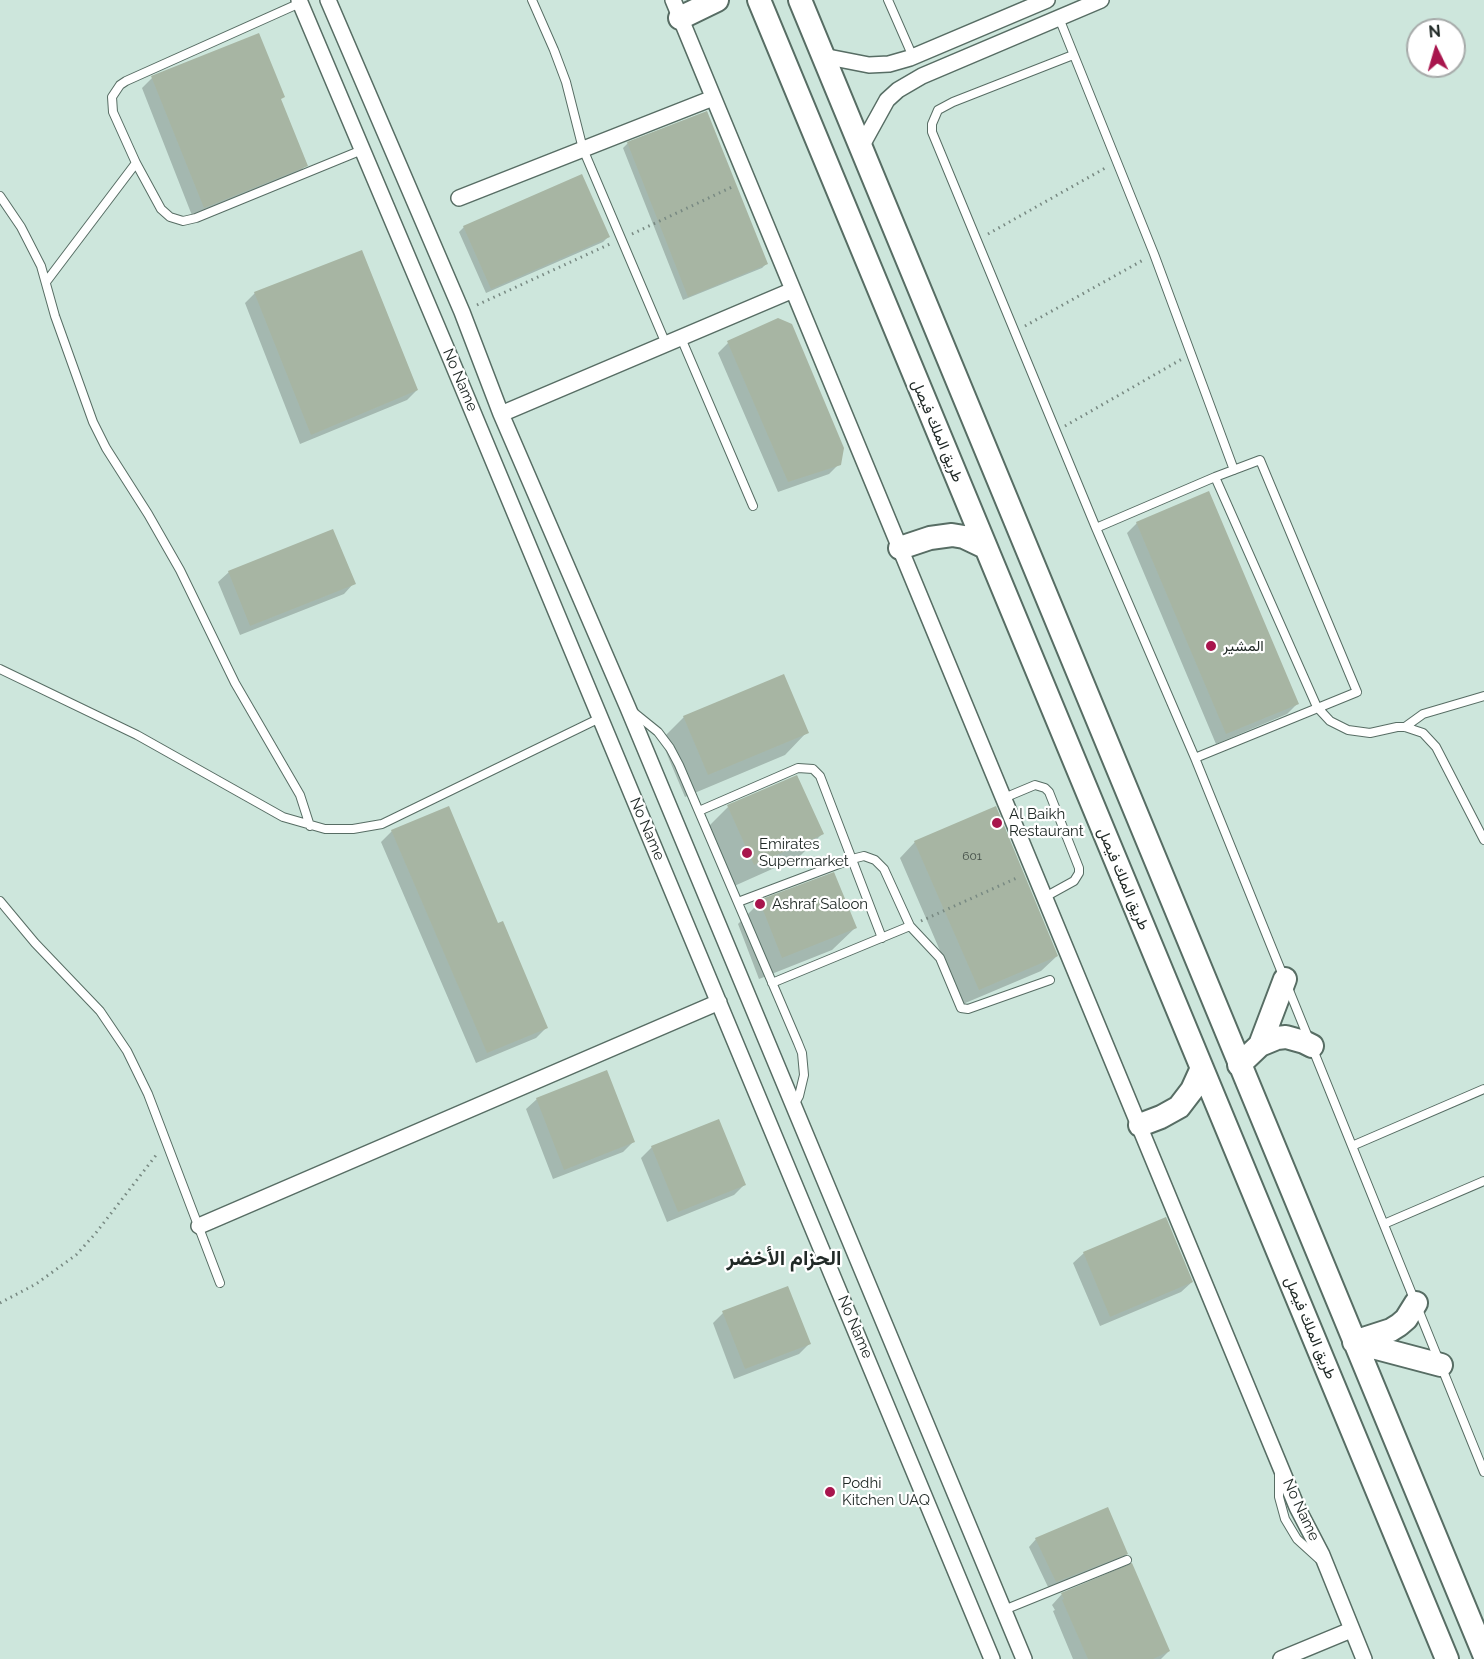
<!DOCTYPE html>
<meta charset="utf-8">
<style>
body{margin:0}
#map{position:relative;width:1484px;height:1659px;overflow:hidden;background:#cde6dc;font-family:Raleway,sans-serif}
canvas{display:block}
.north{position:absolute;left:1406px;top:18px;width:60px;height:60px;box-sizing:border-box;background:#fff;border:2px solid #a6aaa9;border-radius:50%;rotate:355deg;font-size:16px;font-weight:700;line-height:24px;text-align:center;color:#212a27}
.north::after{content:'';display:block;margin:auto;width:21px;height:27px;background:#a8154d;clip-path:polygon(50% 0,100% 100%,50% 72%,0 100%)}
</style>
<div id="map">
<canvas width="1484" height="1659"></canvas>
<div class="north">N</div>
</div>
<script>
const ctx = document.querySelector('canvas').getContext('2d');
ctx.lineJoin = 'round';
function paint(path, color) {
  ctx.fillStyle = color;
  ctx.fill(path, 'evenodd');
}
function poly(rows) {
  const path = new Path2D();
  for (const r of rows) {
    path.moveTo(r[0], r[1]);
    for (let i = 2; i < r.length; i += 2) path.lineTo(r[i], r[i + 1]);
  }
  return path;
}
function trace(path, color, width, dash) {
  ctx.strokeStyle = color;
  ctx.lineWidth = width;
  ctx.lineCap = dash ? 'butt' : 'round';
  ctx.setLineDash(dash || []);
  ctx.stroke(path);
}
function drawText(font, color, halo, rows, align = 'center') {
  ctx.font = font + ' Raleway,Vazirmatn,sans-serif';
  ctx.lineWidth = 4.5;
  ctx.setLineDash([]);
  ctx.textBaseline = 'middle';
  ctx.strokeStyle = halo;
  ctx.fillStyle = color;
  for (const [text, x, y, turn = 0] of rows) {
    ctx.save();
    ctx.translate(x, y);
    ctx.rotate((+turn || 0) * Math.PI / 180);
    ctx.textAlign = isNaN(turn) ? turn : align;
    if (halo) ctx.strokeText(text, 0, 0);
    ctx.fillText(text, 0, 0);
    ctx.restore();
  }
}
paint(poly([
 [259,34,280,100,306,165,296,176,193,218,142,88,152,78],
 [628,143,767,263,762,268,683,300,623,148],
 [464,227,608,237,603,242,486,293,459,232],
 [255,293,417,390,407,400,300,444,245,303],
 [728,343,839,464,829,474,778,492,718,353],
 [1137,523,1297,704,1287,714,1216,744,1127,533],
 [229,572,354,583,344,594,240,635,218,582],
 [684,717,807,732,785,755,685,797,661,740],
 [728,807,822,834,799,857,732,887,706,829],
 [448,808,498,925,546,1028,536,1038,476,1063,381,842,392,831],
 [915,842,1057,956,1041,971,963,1004,900,858],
 [760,902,855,928,832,950,759,979,738,924],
 [537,1099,633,1142,623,1152,553,1179,526,1109],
 [718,1121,744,1185,734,1195,667,1222,641,1158,652,1147],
 [1084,1253,1192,1282,1181,1292,1100,1326,1073,1263],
 [723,1313,809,1344,799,1354,734,1379,713,1323],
 [1036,1539,1127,1554,1119,1561,1049,1589,1029,1547],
 [1062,1594,1169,1651,1161,1659,1073,1659,1053,1611,1055,1610,1052,1605]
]), '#0003');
paint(poly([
 [259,33,285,97,281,99,308,166,204,208,151,76],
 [707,111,768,264,688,297,627,142],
 [582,174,610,237,491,289,463,226],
 [362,250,418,390,311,435,254,292],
 [778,318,792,324,844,448,841,465,788,482,727,341],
 [1209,491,1299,704,1226,734,1136,522],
 [333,529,356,584,250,626,228,571],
 [784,674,809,733,708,775,683,716],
 [797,775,824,834,754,865,727,805],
 [449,806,498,923,503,921,548,1028,487,1053,391,830],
 [996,806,1058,956,979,990,914,841],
 [834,872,857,928,782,958,759,900],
 [607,1070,635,1142,564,1170,536,1098],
 [719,1119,746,1185,678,1212,651,1146],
 [1166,1217,1193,1282,1110,1317,1083,1252],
 [788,1286,811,1344,745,1369,722,1311],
 [1108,1507,1128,1554,1056,1582,1035,1538],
 [1132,1563,1170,1651,1153,1659,1088,1659,1062,1600,1064,1599,1061,1593]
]), '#a7b5a3');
const service = poly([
 [532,0,554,50,566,82,583,149,666,344],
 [888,0,913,57],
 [300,3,126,81,120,85,112,97,113,112,136,163,161,209,170,217,183,221,196,218,362,150],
 [1059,18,1154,254,1234,470],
 [1073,55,953,102,938,110,932,124,932,132,1096,528,1195,758,1484,1472],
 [0,196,21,227,41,266,55,316,93,422,106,448,148,514,180,570,235,683,300,795,310,826],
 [46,282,136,163],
 [681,338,753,506],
 [1215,477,1317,707,1330,721,1348,730,1370,733,1397,727,1405,727,1423,733,1436,747,1484,840],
 [1096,528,1215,477,1260,460,1357,692,1195,758],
 [0,669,137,735,283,817,325,829,353,829,382,824,600,718],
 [632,711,658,732,670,748,679,765,798,1043,802,1053,804,1075,799,1096,794,1105],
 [1405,727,1423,714,1484,696],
 [1004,798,1035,785,1045,788,1049,792,1079,868,1079,873,1074,881,1045,897],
 [699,811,798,768,813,769,820,776,882,938],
 [0,901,35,943,100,1011,127,1051,148,1094,220,1283],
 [738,902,852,859,864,856,875,860,884,869,910,926,940,958,961,1008,968,1009,1050,980],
 [772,983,910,926],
 [1352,1146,1484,1089],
 [1384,1224,1484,1181],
 [1279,1474,1279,1497,1285,1519,1297,1539,1319,1559],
 [1004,1610,1127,1560]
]);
const minor = poly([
 [299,0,447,350,992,1659],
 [328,0,462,312,501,414,628,708,1024,1659],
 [673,0,1297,1507,1322,1555,1364,1659],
 [823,56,869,65,889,64,910,58,1047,0],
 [861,147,887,100,898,90,922,76,1101,0],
 [459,198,713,98],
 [501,414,793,290],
 [199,1226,719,1002],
 [1281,1659,1351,1630]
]);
const primary = poly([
 [759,0,1447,1659],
 [800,0,1484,1654],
 [680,18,717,0],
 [900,548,930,538,952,535,964,537,985,547],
 [1260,1045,1277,1038,1286,1037,1304,1042,1312,1046],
 [1239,1065,1260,1045,1285,979],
 [1140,1125,1161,1117,1179,1107,1192,1090,1202,1068],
 [1354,1342,1441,1365],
 [1354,1342,1391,1330,1399,1325,1406,1319,1416,1303]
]);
trace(service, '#576d64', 10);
trace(minor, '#576d64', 18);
trace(primary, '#576d64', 26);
trace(poly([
 [632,234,732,187],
 [988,234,1107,167],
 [477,305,610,244],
 [1025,326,1145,259],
 [1065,426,1182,359],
 [921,921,1019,877],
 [0,1303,36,1284,76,1255,95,1234,157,1154]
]), '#788982', 3, [1.5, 4.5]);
trace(service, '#fff', 8);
trace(minor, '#fff', 15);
trace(primary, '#fff', 22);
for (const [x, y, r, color] of [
 [1211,646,6,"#a8154d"],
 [997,823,6,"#a8154d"],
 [747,853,6,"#a8154d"],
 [760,904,6,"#a8154d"],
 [830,1492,6,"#a8154d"]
]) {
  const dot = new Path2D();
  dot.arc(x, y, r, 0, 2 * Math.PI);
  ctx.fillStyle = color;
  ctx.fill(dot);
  trace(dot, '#fff', 2);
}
drawText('12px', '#424d46', null, [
 ["601",972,856]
]);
drawText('15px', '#212a27', '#fff', [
 ["No Name",460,380,67],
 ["طريق الملك فيصل",937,431,67],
 ["No Name",647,829,67],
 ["طريق الملك فيصل",1123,879,67],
 ["No Name",855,1327,67],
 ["طريق الملك فيصل",1310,1328,67],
 ["No Name",1301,1510,65]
]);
drawText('15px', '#212a27', '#fff', [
 ["المشير",1223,646],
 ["Al Baikh",1009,814],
 ["Restaurant",1009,831],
 ["Emirates",759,844],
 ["Supermarket",759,861],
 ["Ashraf Saloon",772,904],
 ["Podhi",842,1483],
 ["Kitchen UAQ",842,1500]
], 'left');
drawText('bold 21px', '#212a27', '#fff', [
 ["الحزام الأخضر",784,1259]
]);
</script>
